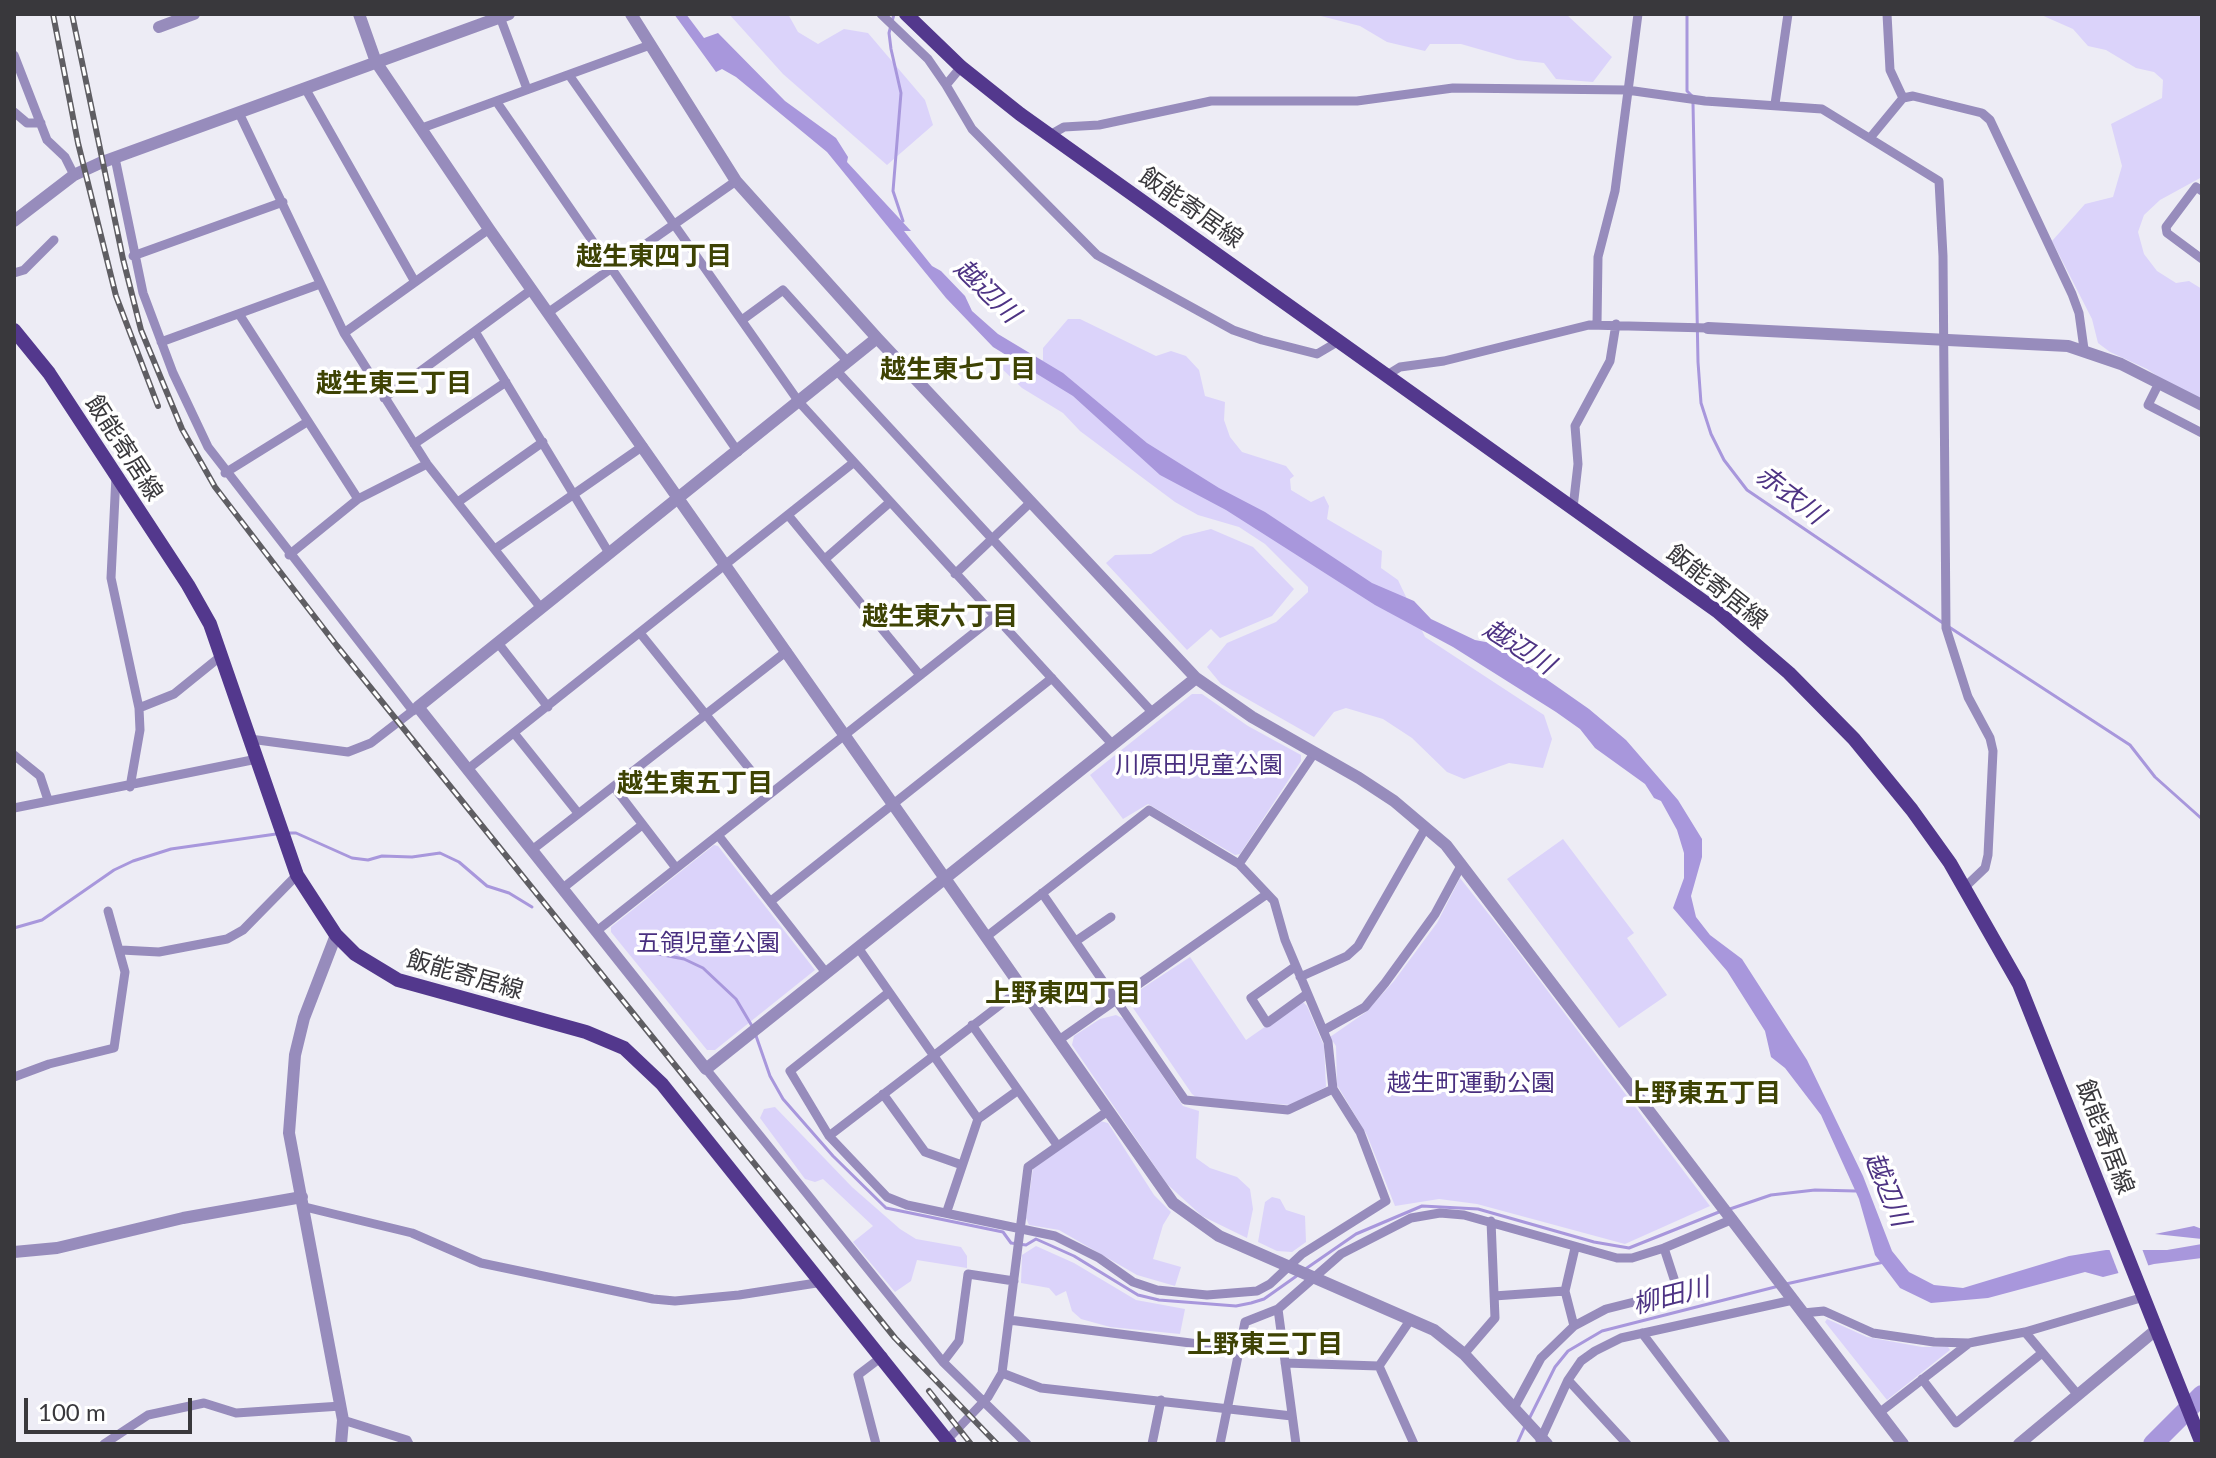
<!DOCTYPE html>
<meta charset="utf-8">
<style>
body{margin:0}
#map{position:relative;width:2216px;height:1458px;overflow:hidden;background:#edecf5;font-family:Lato,sans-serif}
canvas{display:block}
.frame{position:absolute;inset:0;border:16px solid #39383c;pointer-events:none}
.scale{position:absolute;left:24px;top:1398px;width:168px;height:36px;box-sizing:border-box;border:4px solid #39383c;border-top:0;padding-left:10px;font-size:24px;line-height:28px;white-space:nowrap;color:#39383c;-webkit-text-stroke:6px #fff;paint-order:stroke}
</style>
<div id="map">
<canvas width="2216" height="1458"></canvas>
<div class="frame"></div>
<div class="scale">100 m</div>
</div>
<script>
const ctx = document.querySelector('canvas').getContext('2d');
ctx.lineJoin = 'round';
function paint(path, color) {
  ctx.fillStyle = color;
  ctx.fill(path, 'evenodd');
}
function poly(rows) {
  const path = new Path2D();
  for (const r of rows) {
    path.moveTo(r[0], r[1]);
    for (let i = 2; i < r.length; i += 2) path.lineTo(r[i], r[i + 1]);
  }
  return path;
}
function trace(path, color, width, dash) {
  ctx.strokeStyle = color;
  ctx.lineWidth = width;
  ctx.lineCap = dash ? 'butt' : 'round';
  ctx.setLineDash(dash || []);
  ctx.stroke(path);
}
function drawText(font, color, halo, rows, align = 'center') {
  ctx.font = font + ' Lato,"Noto Sans JP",sans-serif';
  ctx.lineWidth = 7;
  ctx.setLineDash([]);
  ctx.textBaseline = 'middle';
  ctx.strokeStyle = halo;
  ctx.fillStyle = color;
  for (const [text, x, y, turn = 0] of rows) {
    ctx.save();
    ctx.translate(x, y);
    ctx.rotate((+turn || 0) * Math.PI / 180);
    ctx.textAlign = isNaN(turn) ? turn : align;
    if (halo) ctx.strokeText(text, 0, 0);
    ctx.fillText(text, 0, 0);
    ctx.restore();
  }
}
paint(poly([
 [729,14,788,14,798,32,818,44,844,29,868,33,925,100,933,125,887,165,783,74],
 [1313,14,1566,14,1612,57,1593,82,1556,79,1544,63,1517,60,1461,44,1430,44,1425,51,1387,42,1360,26],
 [2039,14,2202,14,2202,177,2160,200,2144,215,2138,232,2144,254,2157,271,2176,283,2189,281,2202,289,2202,398,2184,394,2147,369,2110,352,2098,343,2092,319,2052,241,2085,204,2113,197,2122,166,2111,124,2162,98,2163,80,2154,72,2136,68,2106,50,2088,46,2073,29],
 [1068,319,1080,319,1156,356,1171,351,1186,356,1199,370,1205,396,1225,402,1224,420,1230,437,1242,452,1286,466,1294,476,1290,479,1291,490,1311,502,1324,496,1329,506,1327,519,1382,551,1381,568,1398,580,1425,637,1544,715,1552,739,1543,768,1509,763,1464,779,1447,772,1412,738,1383,719,1346,708,1334,712,1314,737,1221,684,1207,667,1227,643,1276,622,1308,592,1308,587,1265,544,1239,527,1198,515,1175,502,1080,431,1063,413,1022,388,999,366,995,355,1026,364,1043,360,1043,348],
 [1211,529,1253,547,1294,589,1272,616,1220,638,1211,629,1187,650,1106,563,1115,555,1151,554,1183,536],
 [1192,694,1202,694,1248,726,1301,755,1301,761,1240,854,1235,855,1148,804,1123,819,1090,775],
 [1563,839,1634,933,1627,938,1667,995,1619,1028,1507,879],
 [714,845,718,846,815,970,715,1050,707,1050,611,932,611,927],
 [1460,878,1507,937,1710,1206,1625,1244,1477,1204,1439,1199,1395,1206,1367,1135,1337,1085,1336,1046,1330,1037,1366,1012,1394,981,1437,923],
 [1190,957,1246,1040,1302,1001,1307,1006,1324,1046,1326,1087,1290,1105,1196,1097,1192,1094,1129,1002,1129,997],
 [1116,1015,1124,1019,1183,1106,1199,1111,1196,1158,1210,1168,1237,1177,1250,1189,1253,1209,1247,1238,1202,1216,1167,1184,1072,1045,1074,1036,1100,1019],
 [775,1107,852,1187,900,1229,916,1239,961,1247,967,1256,967,1268,917,1260,911,1281,895,1292,853,1242,873,1226,823,1179,815,1182,805,1179,760,1118,764,1109],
 [1100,1121,1108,1123,1154,1195,1171,1212,1163,1225,1153,1259,1181,1267,1175,1286,1137,1275,1059,1230,1029,1225,1026,1218,1033,1168],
 [1272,1197,1280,1199,1286,1210,1305,1216,1306,1242,1292,1252,1277,1251,1258,1242,1265,1202],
 [1036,1246,1074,1263,1136,1300,1185,1309,1180,1334,1110,1327,1081,1319,1072,1311,1066,1291,1056,1296,1049,1288,1021,1283,1022,1255],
 [1827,1319,1867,1337,1922,1347,1948,1347,1950,1350,1887,1400,1825,1322]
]), '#dbd3fa');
paint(poly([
 [674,14,686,14,704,38,718,33,785,101,836,138,848,157,847,162,911,231,904,231,932,266,941,271,965,296,972,311,998,334,1063,373,1147,443,1219,488,1265,512,1372,583,1414,601,1431,619,1475,640,1496,644,1589,709,1626,740,1678,800,1702,839,1702,857,1691,896,1696,917,1710,935,1742,959,1807,1060,1863,1176,1892,1251,1909,1272,1934,1285,1963,1288,2069,1256,2106,1250,2167,1250,2202,1244,2202,1258,2154,1264,2103,1277,2085,1272,1988,1298,1931,1303,1900,1288,1875,1255,1859,1199,1821,1115,1785,1068,1771,1057,1765,1031,1727,971,1673,908,1684,878,1684,853,1677,830,1661,801,1654,798,1645,784,1595,748,1580,729,1556,712,1453,647,1375,605,1226,510,1160,475,1073,396,993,347,946,298,827,152,736,77,722,69,716,72],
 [2194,1226,2202,1229,2202,1239,2155,1234]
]), '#a897dc');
paint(poly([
 [2108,1246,2141,1246,2150,1270,2120,1277]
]), '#edecf5');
trace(poly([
 [894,14,889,33,891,49,901,93,893,191,903,221],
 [1687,14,1687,91,1692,96],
 [1693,103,1698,362,1701,403,1711,434,1724,460,1747,490,1943,623],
 [1949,627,2130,745,2155,777,2202,819],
 [288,833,296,833,352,858,368,860,382,856,412,857,440,853,459,862,487,886,509,893,532,907],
 [14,928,42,920,114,870,133,861,171,849,276,834],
 [643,951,684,959,703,968,736,999,752,1026],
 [755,1033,770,1076,783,1099,833,1156,886,1208,1003,1232,1011,1243,1026,1245,1036,1239,1074,1256,1138,1295,1159,1300,1236,1306,1251,1303,1264,1299,1298,1275],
 [1730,1209,1771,1195,1815,1190,1856,1191],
 [1304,1270,1356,1234,1422,1206,1478,1209,1594,1242,1629,1248,1719,1212],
 [1786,1284,1884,1262],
 [1529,1419,1555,1367,1568,1351,1602,1331,1779,1286],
 [1517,1444,1525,1426]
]), '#a897dc', 3);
trace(poly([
 [2153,1444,2202,1395]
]), '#a897dc', 20);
trace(poly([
 [881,14,928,59,946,85],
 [1887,14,1890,70,1903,98],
 [500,17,527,89],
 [14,55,47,140,65,157,74,175],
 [961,67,946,85,972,129,1097,255,1233,330,1262,340,1317,354,1339,341],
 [569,75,799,402,1113,745],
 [305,88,415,282],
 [496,101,738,452],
 [1775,104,1788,14],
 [14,112,27,123,41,123],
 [239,113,344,333,427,464,541,608],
 [422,128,650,45],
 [1050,135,1064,127,1099,125,1211,101,1357,101,1453,88,1627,90,1705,101,1822,109,1939,181,1943,256,1946,628,1968,697,1990,738,1993,751,1988,855,1985,868,1965,887],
 [1870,138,1903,98,1913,96,1982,113,1990,120,2072,294,2079,313,2084,349],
 [115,158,143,293,173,373,208,447,413,711],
 [2202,191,2196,187,2166,227,2167,233,2202,259],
 [133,256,283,202],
 [14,273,24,270,54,240],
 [549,312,736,181],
 [239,314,358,499],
 [742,320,783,290,848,362],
 [1597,324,1598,257,1615,191,1638,14],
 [344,333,489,229],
 [476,333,609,553],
 [161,342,320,284],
 [837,371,1153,713],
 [1387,375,1400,367,1444,361,1589,325,1708,328],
 [2159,383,2148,405,2202,433],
 [384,398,531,290],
 [414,444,506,382],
 [225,473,307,422],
 [116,476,111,578,139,708,140,730,130,787],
 [458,502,543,442],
 [1573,508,1578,464,1575,426,1610,361,1616,324],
 [788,515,919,674],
 [495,549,643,446],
 [289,555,358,499,427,464],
 [825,559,889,503],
 [955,574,1031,502],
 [640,633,769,793],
 [498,643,548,707],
 [139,708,174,694,221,656],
 [514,733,578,813],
 [250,739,348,752,371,743,415,709],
 [14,755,40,776,48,800],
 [468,769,853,463],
 [614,787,676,868],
 [14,808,257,759],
 [718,835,827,974],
 [532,850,787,651],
 [1239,864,1315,752],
 [563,888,642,825],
 [1042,893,1185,1100,1288,1110,1333,1089],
 [771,901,1052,678],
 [598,930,994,617],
 [1076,941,1111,917],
 [859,949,978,1119],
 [121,950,159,952,227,939,243,930,297,875],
 [1296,966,1251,998,1267,1023,1307,994],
 [1300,977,1347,956,1358,946,1426,827],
 [888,993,790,1071,829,1136,887,1197,907,1205,1055,1236,1099,1258,1133,1282,1157,1290,1207,1295,1257,1291,1270,1284,1302,1254,1386,1201,1360,1132,1333,1089,1328,1042,1285,940,1274,901,1239,864,1149,810,986,937],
 [972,1025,1057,1145],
 [1324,1030,1365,1007,1385,983,1435,914,1462,864],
 [1059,1040,1267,894],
 [706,1069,943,1362,1027,1444],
 [14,1077,49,1064,114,1048,125,972,108,911],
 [883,1094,925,1152,962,1165],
 [829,1136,1022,988],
 [305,1207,412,1233,481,1263,653,1299,675,1301,739,1295,823,1282],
 [947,1211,978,1119,1017,1091],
 [1494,1296,1565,1291],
 [1278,1309,1296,1444],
 [1803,1313,1824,1311,1873,1333,1934,1342,1969,1343,2025,1332,2144,1297],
 [1009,1320,1238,1349],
 [1574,1326,1565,1291,1575,1248],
 [2025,1332,2078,1395],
 [1642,1333,1726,1444],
 [1464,1354,1495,1318,1491,1221],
 [943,1362,959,1341,968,1274,1014,1281],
 [1285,1363,1379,1366],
 [1379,1366,1414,1444],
 [1379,1366,1411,1319],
 [1002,1373,1041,1388,1292,1416],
 [1922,1379,1956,1423,2042,1353],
 [1568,1380,1627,1444],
 [1514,1408,1541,1358,1574,1326,1606,1309,1678,1291,1664,1248],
 [1879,1413,1968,1344],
 [343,1420,407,1440,409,1444],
 [947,1440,988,1397,1002,1373,1028,1167,1108,1111],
 [1540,1441,1568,1380,1581,1361,1595,1351,1621,1338,1793,1300],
 [104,1444,148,1415,204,1403,236,1413,341,1406],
 [876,1444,858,1375,883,1356],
 [1152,1444,1161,1400],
 [1220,1444,1245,1322,1278,1309,1341,1254,1411,1218,1440,1213,1464,1215,1617,1258,1632,1258,1664,1248,1733,1219]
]), '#978cbc', 9);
trace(poly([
 [359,14,376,62,489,229,1173,1203,1219,1236,1434,1330,1464,1354,1547,1444],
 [631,14,736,181,877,338,1196,678,1252,717,1359,778,1394,801,1446,845,1903,1444],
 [159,27,194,14],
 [14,221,74,175,100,163,509,14],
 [1708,328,2068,346,2121,364,2202,405],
 [877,338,418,707,706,1069,1196,678],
 [336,935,304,1018,295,1055,289,1133,343,1420,341,1444],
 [14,1252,57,1248,183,1218,302,1197],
 [2019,1444,2157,1329]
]), '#978cbc', 12);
trace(poly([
 [906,14,961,67,1020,114,1717,611,1789,673,1854,739,1912,810,1950,863,2019,984,2202,1444],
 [14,330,49,373,188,585,210,624,297,875,336,935,355,954,398,980,586,1032,624,1048,662,1084,950,1444]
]), '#53388d', 14);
const rail = poly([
 [53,14,78,143,116,296,158,406],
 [72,14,123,259,141,330,182,429,215,487,337,646,895,1338,997,1444],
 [929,1391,971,1444]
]);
trace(rail, '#5f5e63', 6);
trace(rail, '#fff', 3, [9]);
drawText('24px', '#39383c', '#fff', [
 ["飯能寄居線",1191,208,35],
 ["飯能寄居線",124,448,57],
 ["飯能寄居線",1717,587,38],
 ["飯能寄居線",465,975,16],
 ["飯能寄居線",2105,1137,69]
]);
drawText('24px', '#4a3080', '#fff', [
 ["川原田児童公園",1199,765],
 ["五領児童公園",708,943],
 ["越生町運動公園",1471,1083]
]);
drawText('bold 26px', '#3e4304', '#fff', [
 ["越生東四丁目",654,257],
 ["越生東七丁目",958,370],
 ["越生東三丁目",394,384],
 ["越生東六丁目",940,617],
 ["越生東五丁目",695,784],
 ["上野東四丁目",1063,994],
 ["上野東五丁目",1703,1094],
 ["上野東三丁目",1265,1345]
]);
drawText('italic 26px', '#4e3484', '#fff', [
 ["越辺川",987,291,44],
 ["赤衣川",1790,495,37],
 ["越辺川",1519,647,32],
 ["越辺川",1887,1189,67],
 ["柳田川",1671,1296,-14]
]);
</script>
